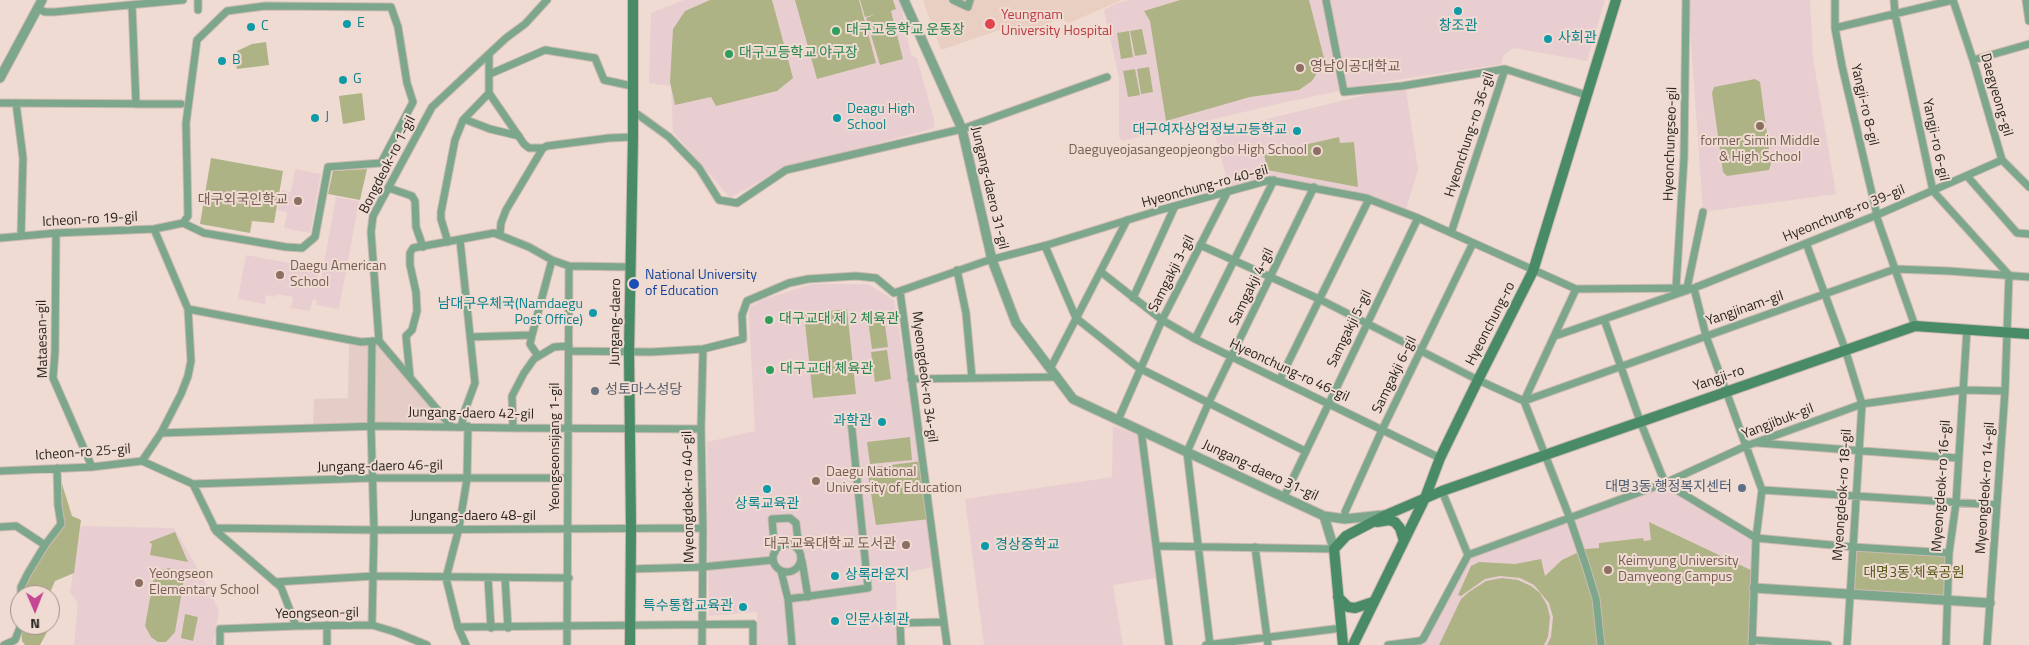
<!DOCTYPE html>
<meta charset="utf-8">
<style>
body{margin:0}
#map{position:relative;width:2029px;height:645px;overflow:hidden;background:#efdbd1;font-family:"Titillium Web",sans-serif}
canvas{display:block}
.north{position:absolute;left:10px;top:585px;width:50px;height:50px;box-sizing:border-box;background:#efdbd1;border:1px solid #a1928b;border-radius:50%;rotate:179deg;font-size:14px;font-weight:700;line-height:20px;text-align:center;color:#2b2521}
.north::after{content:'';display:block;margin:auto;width:18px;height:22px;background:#c44694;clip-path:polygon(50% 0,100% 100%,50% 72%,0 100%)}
</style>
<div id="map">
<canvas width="2029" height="645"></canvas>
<div class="north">N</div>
</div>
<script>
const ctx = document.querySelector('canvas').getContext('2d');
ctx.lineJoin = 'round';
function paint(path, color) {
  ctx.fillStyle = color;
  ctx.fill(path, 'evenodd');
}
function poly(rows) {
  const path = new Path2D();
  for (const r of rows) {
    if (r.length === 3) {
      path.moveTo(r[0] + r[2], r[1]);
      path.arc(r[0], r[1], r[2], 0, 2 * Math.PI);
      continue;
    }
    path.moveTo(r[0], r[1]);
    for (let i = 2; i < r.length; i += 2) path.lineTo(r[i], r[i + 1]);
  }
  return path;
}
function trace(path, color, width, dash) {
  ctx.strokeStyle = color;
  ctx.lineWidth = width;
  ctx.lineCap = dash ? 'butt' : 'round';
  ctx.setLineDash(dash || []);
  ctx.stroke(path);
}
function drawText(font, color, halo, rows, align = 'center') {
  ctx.font = font + ' "Titillium Web","Noto Sans KR",sans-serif';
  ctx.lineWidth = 4;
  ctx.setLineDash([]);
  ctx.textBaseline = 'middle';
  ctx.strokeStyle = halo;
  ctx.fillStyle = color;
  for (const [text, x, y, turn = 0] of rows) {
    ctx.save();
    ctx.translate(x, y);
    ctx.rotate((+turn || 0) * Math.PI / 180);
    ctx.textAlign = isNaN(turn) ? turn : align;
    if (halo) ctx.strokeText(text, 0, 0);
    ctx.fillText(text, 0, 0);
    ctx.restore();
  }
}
paint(poly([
 [379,341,452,427,313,428,314,399,348,398,349,344]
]), '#e5cdc6');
paint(poly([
 [923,0,1122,0,1069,23,1060,19,1034,29,1019,30,1011,26,941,50]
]), '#e9cfc1');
paint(poly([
 [684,0,900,0,911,55,917,58,934,120,934,128,780,170,730,198,673,132,671,86,649,83,651,13],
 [1129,0,1605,0,1587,61,1514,48,1506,53,1502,59,1502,64,1377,83,1286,102,1122,141,1119,137,1119,78,1104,10,1115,4],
 [1688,0,1810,0,1813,58,1836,194,1703,212],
 [1402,86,1406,90,1418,170,1405,213,1369,199,1270,180,1230,190,1214,132],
 [295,169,321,174,310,233,284,228,287,212,278,210,282,190,291,192],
 [336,197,359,201,339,309,316,305,317,300,313,299,310,311,291,308,293,297,276,294,275,297,266,295,265,304,238,299,246,255,300,265,301,261,320,265,316,285,320,286],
 [812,284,868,284,894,300,922,461,937,566,896,575,897,645,758,645,757,612,709,616,707,442,755,431,749,314,750,307,762,300],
 [1113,426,1138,435,1157,578,1113,585,1123,645,984,645,965,499,1112,477],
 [1660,489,1667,489,1753,541,1748,645,1412,645,1425,643,1473,555],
 [81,526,174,528,201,574,219,611,213,645,74,645,78,603,70,592]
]), '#e9ced1');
paint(poly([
 [710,0,772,0,793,78,777,91,716,106,711,97,675,105,670,82,673,29,685,11],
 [795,0,859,0,876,63,817,79],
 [860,0,893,0,896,9,891,11,903,59,880,65,866,18,874,15,865,17],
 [1180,0,1309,0,1324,58,1321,67,1312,81,1299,90,1250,97,1166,121,1150,21,1144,11],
 [1142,29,1147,54,1135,56,1130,31],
 [1129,31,1133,57,1121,59,1117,33],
 [266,42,269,65,237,69,235,59,237,51,252,44],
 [1149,67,1153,92,1141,94,1137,69],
 [1135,69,1140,95,1128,97,1123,71],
 [1755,79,1760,82,1771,164,1769,170,1727,176,1723,172,1712,93,1714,87],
 [362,93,365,120,343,124,339,96],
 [1339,137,1340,143,1354,142,1358,187,1267,170,1264,154],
 [211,158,283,171,274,223,252,221,250,233,200,224],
 [367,169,360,200,328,194,333,171],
 [847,309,856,394,813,398,804,314],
 [884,318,888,347,872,349,868,320],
 [887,350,891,379,875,382,871,352],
 [910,437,912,460,870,464,867,442],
 [922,461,930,519,876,525,867,468],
 [57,484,62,484,72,516,81,520,74,573,55,581,49,595,21,595,21,587,61,524],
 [1649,522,1755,572,1752,645,1547,645,1551,637,1553,617,1549,603,1534,585,1520,578,1500,576,1485,579,1461,596,1458,595,1471,566,1479,562,1515,564,1541,559,1545,576,1562,560,1585,549,1599,548,1599,543,1643,538,1644,541,1651,540],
 [175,532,188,562,150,555,152,544,149,542],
 [1853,547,1949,553,1949,600,1849,593],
 [169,568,181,574,184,579,175,632,166,642,158,642,151,637,145,626,154,576,158,571],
 [1502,578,1518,580,1531,586,1540,593,1547,605,1550,617,1548,637,1544,645,1439,645,1461,599,1469,592,1486,581],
 [185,614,198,617,193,641,181,638],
 [21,625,45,625,47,632,40,645,25,645,22,641]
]), '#aeb385');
const minor = poly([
 [953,0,968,7,970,0],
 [1326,0,1344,92,1402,86,1505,69,1586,95],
 [1835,0,1835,28,1842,66,1877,215],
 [1894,0,1895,14,1933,191,2009,275,2005,391,1987,645],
 [1953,0,1973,60,2002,160,2029,187],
 [2026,0,2029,21],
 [132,5,136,104],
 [37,8,45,12,54,12,183,0],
 [198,10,198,0],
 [1835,28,1953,0],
 [1973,60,2029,44],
 [490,74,545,50,595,58,604,80,632,86],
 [489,93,524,144,529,148,543,148,547,146,609,138,633,137],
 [0,103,181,104],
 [16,103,23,158,21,236],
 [633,111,669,137,699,168,719,200,737,203,786,170,962,129,1107,77],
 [464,119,490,129,519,136],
 [1967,176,2017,233,2029,234],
 [389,188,412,196,415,201,416,227,423,247],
 [1876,215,1915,326],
 [56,233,55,352,53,378,92,467],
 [1451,233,1505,69],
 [500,234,501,223,506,210,543,148],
 [0,238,56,233,154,229,183,223,188,216,186,123,197,40,227,11,265,6,391,7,398,27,407,83,413,102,381,163,328,167,315,237,302,248,286,247,204,233,183,223],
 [460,240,475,383,465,410,461,427],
 [448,242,441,219,441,212,455,140,463,120,489,93,489,54],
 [1806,243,1845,349,1862,404,1847,645],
 [1200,245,1319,299,1478,380,1524,401,1895,269,1949,271,2029,277],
 [1045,246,1076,318,1139,368,1305,451],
 [957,270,966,313,972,378],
 [1101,272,1162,320,1195,339,1440,458],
 [1676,288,1684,158,1686,0],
 [1687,288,1703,212],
 [1576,289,1524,401,1569,516,1586,566,1596,599,1601,645],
 [900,291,947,645],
 [1133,298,1175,206],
 [188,309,361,342,375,341],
 [1604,319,1640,421,1665,483,1756,538,1853,547,1949,553],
 [532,335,552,260],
 [1555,336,1694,288,1877,215,2002,160],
 [470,337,532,335,530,344,538,356],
 [1195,339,1274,180],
 [569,351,651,352,703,349,743,339,742,315,747,301,789,283,808,279,856,276,876,278,894,293,986,261,1047,245,1160,210,1270,180,1366,198,1418,218,1576,289,1694,288,1706,336,1762,490,1756,538,1752,645],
 [1050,369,1127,220],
 [410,377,406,336,412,330,417,311,416,292,410,265,410,253,413,248,494,233,529,247,552,260,569,266,631,267],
 [911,379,1057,377],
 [1280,379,1369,199],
 [1118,420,1162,320,1228,191],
 [452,427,379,341,371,232,373,216,432,107,506,38,525,24,547,0],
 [513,428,512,396,524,373,534,359,554,347,569,346],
 [1141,430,1169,645],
 [161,433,378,426,513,428,701,429],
 [1758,443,1957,458],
 [142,461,161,433,181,394,188,376,191,361,188,309,154,229],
 [0,471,92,467,142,461,193,484,216,531,281,587,296,626],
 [193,484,372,478,568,478],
 [1762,490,1997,505],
 [1442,491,1468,555],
 [1284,497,1418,218],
 [1345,519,1345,512,1382,430,1473,243],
 [0,527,16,526,45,545],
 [214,528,374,530,703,528],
 [787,558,14],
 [1156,546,1334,549],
 [1255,547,1268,645],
 [775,552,772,519,790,518,796,523,799,549],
 [802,561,808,597],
 [631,569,702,567,773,560],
 [781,571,788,599,792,645],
 [488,578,491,628],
 [505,578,508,628],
 [275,582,374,576,569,578],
 [21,595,21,587,28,573,45,545,61,524,58,505,57,468],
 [788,599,868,588,851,420],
 [327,625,327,645],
 [372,625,374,530,371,426,372,341],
 [458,627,753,624,753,645],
 [1752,640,1828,645],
 [4,645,15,640,21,625],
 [220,645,220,629,296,626,372,625,395,632,427,645],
 [466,645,458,627,446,578,459,528,467,479,468,426],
 [567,645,569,266],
 [702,645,703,528,701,429,703,349],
 [901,645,900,623,944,622],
 [1206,645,1342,628],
 [1210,645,1187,452,1209,402,1314,187],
 [1388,645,1419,641,1423,639,1468,555,1665,483,1746,446,1862,404,1962,390,2005,391],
 [1946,645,1949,553,1956,503,1967,329]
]);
const tertiary = poly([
 [904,0,962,129,992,260,1016,323,1073,399,1324,516,1345,519,1383,515],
 [0,78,42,0],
 [1324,516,1334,549],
 [1754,588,1990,603]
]);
const secondary = poly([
 [1377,522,1389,520,1395,522,1400,528,1404,541],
 [1338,597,1348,607,1355,608,1373,602],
 [630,645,631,529,629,352,633,137,633,0],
 [1343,645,1334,549,1346,536,1386,515,1442,491,1915,326,2029,334],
 [1353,645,1425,498,1440,458,1478,380,1533,271,1616,0]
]);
trace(minor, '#ccbab1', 9);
trace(tertiary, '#ccbab1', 11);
trace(secondary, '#ccbab1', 12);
trace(minor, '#7da78c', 7);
trace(tertiary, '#7da78c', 9);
trace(secondary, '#498b64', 10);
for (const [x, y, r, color] of [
 [1458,11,5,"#0f9aa8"],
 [347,24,5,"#0f9aa8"],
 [990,24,6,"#e0444e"],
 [251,27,5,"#0f9aa8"],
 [836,31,5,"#2e9e5b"],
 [1548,39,5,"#0f9aa8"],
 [729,54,5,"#2e9e5b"],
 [222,61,5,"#0f9aa8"],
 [1300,68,5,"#8d6e63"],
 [343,80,5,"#0f9aa8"],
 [315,118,5,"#0f9aa8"],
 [837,118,5,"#0f9aa8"],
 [1760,126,5,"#8d6e63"],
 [1297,131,5,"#0f9aa8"],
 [1317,151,5,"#8d6e63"],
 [298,201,5,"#8d6e63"],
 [280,275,5,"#8d6e63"],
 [634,284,6,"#1a4fb4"],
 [593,313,5,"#0f9aa8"],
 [769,320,5,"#2e9e5b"],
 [770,370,5,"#2e9e5b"],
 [595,391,5,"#6b7280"],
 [882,422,5,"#0f9aa8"],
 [816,481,5,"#8d6e63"],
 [1742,488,5,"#5c6f8a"],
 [767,489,5,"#0f9aa8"],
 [906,545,5,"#8d6e63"],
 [985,546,5,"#0f9aa8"],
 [1608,570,5,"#8d6e63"],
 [835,576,5,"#0f9aa8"],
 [139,583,5,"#8d6e63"],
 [743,607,5,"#0f9aa8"],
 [835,621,5,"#0f9aa8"]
]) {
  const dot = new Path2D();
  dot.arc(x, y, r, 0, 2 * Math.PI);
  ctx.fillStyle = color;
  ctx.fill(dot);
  trace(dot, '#efdbd1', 2);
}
drawText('14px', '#be3a42', '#efdbd1', [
 ["Yeungnam",1001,16],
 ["University Hospital",1001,32]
], 'left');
drawText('14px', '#0d838f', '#efdbd1', [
 ["E",357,24],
 ["C",261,27],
 ["창조관",1458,27,"center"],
 ["사회관",1558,39],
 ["B",232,61],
 ["G",353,80],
 ["Deagu High",847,110],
 ["School",847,126],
 ["J",325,118],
 ["대구여자상업정보고등학교",1287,131,"right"],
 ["남대구우체국(Namdaegu",583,305,"right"],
 ["Post Office)",583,321,"right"],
 ["과학관",872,422,"right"],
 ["상록교육관",767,505,"center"],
 ["경상중학교",995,546],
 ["상록라운지",845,576],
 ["특수통합교육관",733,607,"right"],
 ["인문사회관",845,621]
], 'left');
drawText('14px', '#27864d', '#efdbd1', [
 ["대구고등학교 운동장",846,31],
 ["대구고등학교 야구장",739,54],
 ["대구교대 제 2 체육관",779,320],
 ["대구교대 체육관",780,370]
], 'left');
drawText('14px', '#785e54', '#efdbd1', [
 ["영남이공대학교",1310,68],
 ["former Simin Middle",1760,142,"center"],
 ["& High School",1760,158,"center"],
 ["Daeguyeojasangeopjeongbo High School",1307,151,"right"],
 ["대구외국인학교",288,201,"right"],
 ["Daegu American",290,267],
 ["School",290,283],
 ["Daegu National",826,473],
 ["University of Education",826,489],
 ["대구교육대학교 도서관",896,545,"right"],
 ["Keimyung University",1618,562],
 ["Damyeong Campus",1618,578],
 ["Yeongseon",149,575],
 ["Elementary School",149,591]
], 'left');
drawText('14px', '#2b2521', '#efdbd1', [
 ["Daegyeong-gil",1996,95,74],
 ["Yangji-ro 8-gil",1864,105,77],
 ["Hyeonchung-ro 36-gil",1470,135,-72],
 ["Yangji-ro 6-gil",1935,140,78],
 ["Hyeonchungseo-gil",1671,144,-88],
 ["Bongdeok-ro 1-gil",388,165,-63],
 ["Hyeonchung-ro 40-gil",1205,187,-15],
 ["Jungang-daero 31-gil",989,188,77],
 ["Hyeonchung-ro 39-gil",1844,214,-22],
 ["Icheon-ro 19-gil",90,220,-3],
 ["Samgakji 3-gil",1172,274,-63],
 ["Samgakji 4-gil",1252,287,-64],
 ["Yangjinam-gil",1745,309,-19],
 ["Jungang-daero",616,322,-89],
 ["Hyeonchung-ro",1491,324,-63],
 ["Samgakji 5-gil",1350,329,-64],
 ["Mataesan-gil",43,339,-91],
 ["Hyeonchung-ro 46-gil",1289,371,25],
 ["Samgakji 6-gil",1395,375,-64],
 ["Myeongdeok-ro 34-gil",924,377,83],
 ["Yangji-ro",1719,379,-19],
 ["Jungang-daero 42-gil",471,414,1],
 ["Yangjibuk-gil",1778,422,-21],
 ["Yeongseonsijang 1-gil",556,447,-90],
 ["Icheon-ro 25-gil",83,453,-4],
 ["Jungang-daero 46-gil",380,467,-1],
 ["Jungang-daero 31-gil",1260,471,25],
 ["Myeongdeok-ro 16-gil",1942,486,-86],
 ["Myeongdeok-ro 14-gil",1986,488,-86],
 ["Myeongdeok-ro 18-gil",1843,495,-86],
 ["Myeongdeok-ro 40-gil",689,497,-91],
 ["Jungang-daero 48-gil",473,517],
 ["Yeongseon-gil",317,614,-1]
]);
drawText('14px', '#164399', '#efdbd1', [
 ["National University",645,276],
 ["of Education",645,292]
], 'left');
drawText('14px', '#5b616d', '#efdbd1', [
 ["성토마스성당",605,391]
], 'left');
drawText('14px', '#4e5e75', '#efdbd1', [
 ["대명3동 행정복지센터",1732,488]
], 'right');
drawText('14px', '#575a1c', '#efdbd1', [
 ["대명3동 체육공원",1914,574]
]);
</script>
